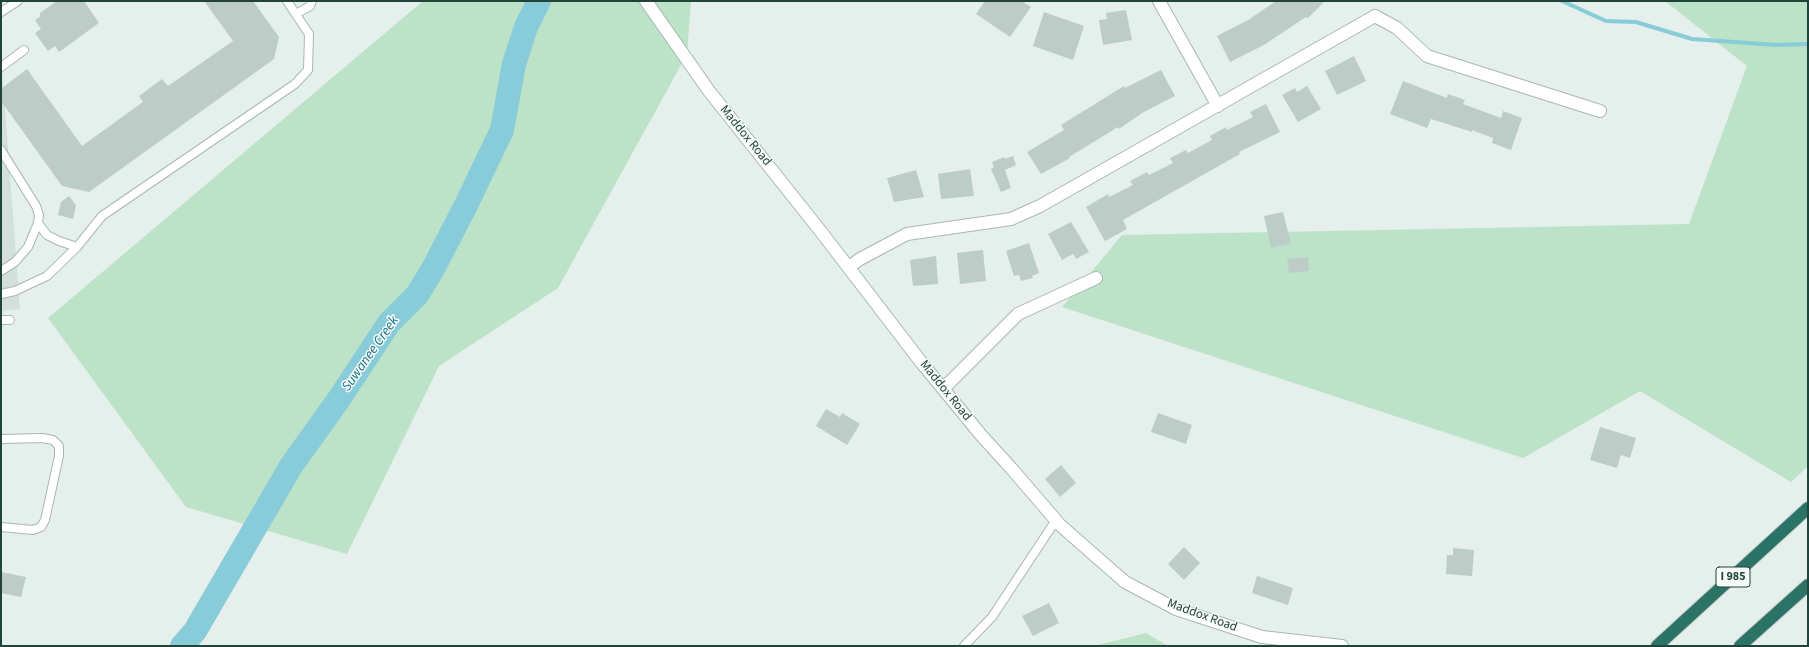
<!DOCTYPE html>
<style>
body{margin:0}
#map{position:relative;width:1809px;height:647px;overflow:hidden;background:#e5efeb;font-family:"Source Sans 3",sans-serif}
canvas{display:block}
.frame{position:absolute;inset:0;border:2px solid #22433b;pointer-events:none}
</style>
<div id="map">
<canvas width="1809" height="647"></canvas>
<div class="frame"></div>
</div>
<script>
const ctx = document.querySelector('canvas').getContext('2d');
ctx.lineJoin = 'round';
function paint(path, color) {
  ctx.fillStyle = color;
  ctx.fill(path, 'evenodd');
}
function poly(rows) {
  const path = new Path2D();
  for (const r of rows) {
    path.moveTo(r[0], r[1]);
    for (let i = 2; i < r.length; i += 2) path.lineTo(r[i], r[i + 1]);
  }
  return path;
}
function trace(path, color, width, dash) {
  ctx.strokeStyle = color;
  ctx.lineWidth = width;
  ctx.lineCap = dash ? 'butt' : 'round';
  ctx.setLineDash(dash || []);
  ctx.stroke(path);
}
function drawText(font, color, halo, rows, align = 'center') {
  ctx.font = font + ' "Source Sans 3",sans-serif';
  ctx.lineWidth = 3;
  ctx.setLineDash([]);
  ctx.textBaseline = 'middle';
  ctx.strokeStyle = halo;
  ctx.fillStyle = color;
  for (const [text, x, y, turn = 0] of rows) {
    ctx.save();
    ctx.translate(x, y);
    ctx.rotate((+turn || 0) * Math.PI / 180);
    ctx.textAlign = isNaN(turn) ? turn : align;
    if (halo) ctx.strokeText(text, 0, 0);
    ctx.fillText(text, 0, 0);
    ctx.restore();
  }
}
paint(poly([
 [1,57,20,309,1,311]
]), '#d3dfda');
paint(poly([
 [423,1,691,1,687,54,558,288,439,366,347,554,186,507,48,318],
 [1665,1,1808,1,1808,466,1791,482,1640,391,1523,458,1062,307,1122,235,1689,224,1747,66],
 [1146,633,1168,646,1094,646]
]), '#bce2c7');
trace(poly([
 [1562,1,1606,21,1636,22,1692,39,1776,45,1808,44]
]), '#88cbd9', 4);
trace(poly([
 [182,646,195,631,291,466,339,399,389,323,417,295,433,269,466,205,502,130,514,64,526,27,539,1]
]), '#88cbd9', 24);
paint(poly([
 [57,1,84,1,99,23,59,52,55,46,48,51,35,33,41,29,35,20,40,17,40,13],
 [204,1,253,1,279,37,274,59,89,192,62,186,1,101,2,88,27,69,82,146,143,102,139,96,162,79,168,86,233,41],
 [985,1,1022,1,1031,7,1010,37,976,14],
 [1276,1,1325,1,1308,18,1306,17,1264,45,1230,62,1217,36,1248,20],
 [1126,10,1132,40,1103,45,1099,20,1107,19,1106,13],
 [1044,12,1084,26,1073,60,1033,46],
 [1354,56,1366,81,1337,95,1325,71],
 [1161,70,1175,96,1142,113,1119,129,1118,127,1069,157,1070,158,1041,174,1027,152,1064,130,1061,125,1124,86,1125,88],
 [1403,81,1447,98,1448,94,1465,100,1463,104,1501,118,1503,111,1522,118,1511,150,1492,143,1493,138,1472,130,1472,132,1431,119,1427,128,1390,114],
 [1307,86,1321,109,1298,122,1282,95,1295,88,1297,92],
 [1266,104,1280,132,1239,152,1240,154,1123,220,1127,229,1105,241,1086,207,1108,194,1109,197,1133,185,1130,181,1147,172,1149,175,1173,163,1170,158,1186,150,1188,153,1212,140,1210,136,1226,127,1227,130,1253,117,1250,112],
 [1013,156,1016,165,1005,170,1011,188,1001,192,991,169,994,167,992,162,1004,157,1005,159],
 [970,169,974,196,941,199,938,174],
 [916,170,924,197,894,202,887,178],
 [69,196,76,205,73,219,58,215,61,202],
 [1283,212,1291,244,1271,248,1264,216],
 [1071,222,1089,252,1076,259,1073,254,1062,260,1048,234],
 [1029,243,1039,273,1032,276,1033,278,1021,281,1019,275,1014,276,1006,251],
 [983,250,986,281,960,284,957,253],
 [936,256,938,284,913,286,910,260],
 [1308,257,1309,271,1289,273,1287,259],
 [826,409,840,417,842,413,860,424,847,445,816,426],
 [1158,413,1192,425,1186,444,1151,432],
 [1600,427,1636,438,1630,458,1621,455,1617,468,1590,460],
 [1061,465,1076,483,1060,497,1045,479],
 [1184,547,1200,563,1184,580,1168,564],
 [1453,548,1474,550,1472,576,1446,574,1447,555,1453,555],
 [1,572,26,577,21,597,1,593],
 [1257,576,1293,588,1288,605,1252,593],
 [1049,603,1059,623,1033,636,1022,616]
]), '#bccdc7');
const service = poly([
 [1,12,18,1],
 [296,14,310,6,312,1],
 [1,67,24,50],
 [1,150,36,206,39,215,38,223,28,247,15,262,1,271],
 [38,223,47,235,59,241,77,247],
 [1,294,15,291,47,276,77,247,102,216,295,84,308,70,309,34,287,1],
 [1,320,10,320],
 [1,439,42,438,53,440,59,446,59,456,45,520,41,527,33,530,1,527],
 [964,646,992,617,1056,520]
]);
const minor = poly([
 [646,1,709,91,822,233,921,362,981,435,1011,468,1060,525,1125,582,1176,609,1262,637,1342,646],
 [1159,1,1218,106],
 [849,267,860,259,907,234,1011,219,1040,206,1375,16,1397,28,1427,56,1600,111],
 [943,389,1018,314,1096,278]
]);
const motorway = poly([
 [1657,646,1808,508],
 [1740,646,1808,585]
]);
trace(service, '#a7b8b3', 10);
trace(minor, '#a7b8b3', 14);
trace(motorway, '#c1cac8', 14);
trace(service, '#fff', 8);
trace(minor, '#fff', 12);
trace(motorway, '#2a7365', 12);
for (const [x, y, w] of [
 [1733,577,34]
]) {
  const box = new Path2D();
  box.roundRect(x - w / 2, y - 10, w, 20, 3);
  ctx.fillStyle = '#f6fbf9';
  ctx.fill(box);
  trace(box, '#22433b', 1);
}
drawText('bold 12px', '#22433b', null, [
 ["I 985",1733,577]
]);
drawText('13px', '#22433b', '#f6fbf9', [
 ["Maddox Road",745,136,51],
 ["Maddox Road",945,391,51],
 ["Maddox Road",1202,616,20]
]);
drawText('italic 14px', '#157186', '#f6fbf9', [
 ["Suwanee Creek",371,354,-55]
]);
</script>
